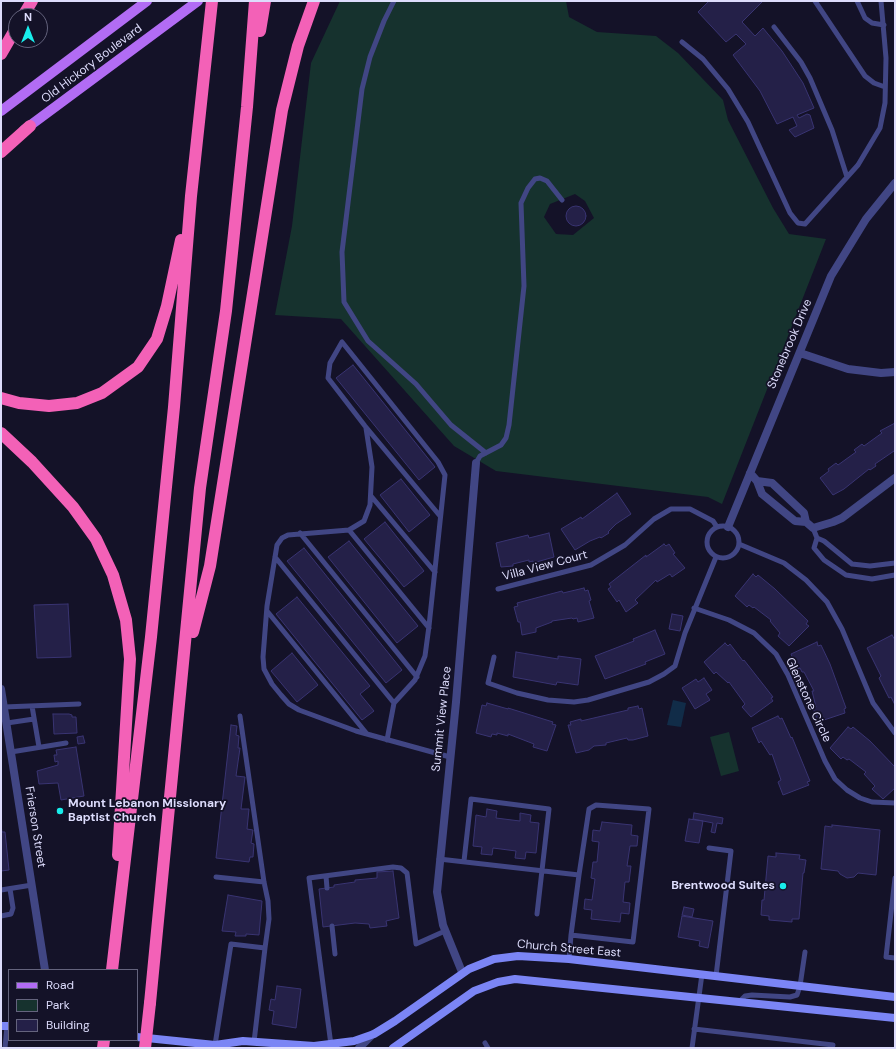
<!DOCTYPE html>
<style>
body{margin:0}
#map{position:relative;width:896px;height:1049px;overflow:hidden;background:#141228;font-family:"DM Sans",sans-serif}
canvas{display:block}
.frame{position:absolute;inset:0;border:2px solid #dddcfc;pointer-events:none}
.legend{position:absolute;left:8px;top:969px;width:130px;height:72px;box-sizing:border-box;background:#141228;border:1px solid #64637d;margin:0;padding:5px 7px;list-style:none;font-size:12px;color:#dddcfc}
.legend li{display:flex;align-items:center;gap:8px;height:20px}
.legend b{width:20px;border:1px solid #64637d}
.north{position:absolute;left:8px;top:8px;width:40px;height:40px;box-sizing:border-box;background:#141228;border:1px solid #64637d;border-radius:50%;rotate:0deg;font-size:11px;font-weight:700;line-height:16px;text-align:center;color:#dddcfc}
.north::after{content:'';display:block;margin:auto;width:14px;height:18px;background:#18edeb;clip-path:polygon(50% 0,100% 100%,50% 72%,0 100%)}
</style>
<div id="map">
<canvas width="896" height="1049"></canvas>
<div class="frame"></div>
<ul class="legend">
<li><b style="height:5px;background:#b26cf4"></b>Road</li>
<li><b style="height:11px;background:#16322e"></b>Park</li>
<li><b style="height:11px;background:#242048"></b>Building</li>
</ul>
<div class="north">N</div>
</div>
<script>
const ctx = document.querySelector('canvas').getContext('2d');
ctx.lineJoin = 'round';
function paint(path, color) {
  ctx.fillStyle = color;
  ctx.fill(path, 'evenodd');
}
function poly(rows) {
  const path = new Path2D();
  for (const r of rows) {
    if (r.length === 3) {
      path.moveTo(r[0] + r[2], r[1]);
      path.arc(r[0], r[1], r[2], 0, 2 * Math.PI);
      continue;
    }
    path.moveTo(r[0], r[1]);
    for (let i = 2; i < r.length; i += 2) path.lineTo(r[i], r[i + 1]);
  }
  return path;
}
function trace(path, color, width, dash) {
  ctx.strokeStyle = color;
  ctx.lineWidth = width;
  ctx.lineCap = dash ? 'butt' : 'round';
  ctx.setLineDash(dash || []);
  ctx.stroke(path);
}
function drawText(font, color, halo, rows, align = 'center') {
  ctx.font = font + ' "DM Sans",sans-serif';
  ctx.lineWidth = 3.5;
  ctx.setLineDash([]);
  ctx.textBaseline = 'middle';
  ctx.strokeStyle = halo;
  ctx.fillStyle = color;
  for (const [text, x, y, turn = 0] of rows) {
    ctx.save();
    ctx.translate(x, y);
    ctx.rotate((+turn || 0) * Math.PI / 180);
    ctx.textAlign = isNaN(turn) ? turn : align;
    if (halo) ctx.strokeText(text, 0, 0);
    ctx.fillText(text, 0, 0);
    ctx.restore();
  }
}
paint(poly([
 [340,1,566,1,569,17,597,32,656,36,678,53,723,100,728,120,773,208,789,234,826,239,722,504,708,497,496,471,454,446,341,319,275,315,292,226,311,63],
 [575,194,585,201,594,218,573,235,556,234,544,217,550,204],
 [729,732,739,771,721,776,710,737]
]), '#16322e');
paint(poly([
 [673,700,686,703,681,727,667,725]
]), '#112c48');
const building = poly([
 [709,1,763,1,742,22,755,36,763,28,782,51,803,83,814,108,797,115,799,118,807,114,810,115,814,128,795,137,789,130,797,126,793,117,777,124,760,91,733,55,746,44,736,34,726,42,698,12,709,1],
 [576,216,10],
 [353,365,435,467,419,480,336,378,353,365],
 [895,423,895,452,894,451,875,464,876,466,870,470,869,469,844,489,833,495,820,478,829,471,828,469,836,463,838,465,856,452,854,450,862,444,864,446,882,433,880,431,895,423],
 [401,479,430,515,409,532,380,495,401,479],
 [617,493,631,514,616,524,608,532,609,533,601,538,600,537,590,541,575,550,561,529,581,517,582,519,617,493],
 [385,522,424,571,404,587,364,539,385,522],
 [549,533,554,557,533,563,533,561,529,562,529,560,513,564,513,566,501,567,496,543,528,535,529,538,549,533],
 [349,541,418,626,397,643,328,557,349,541],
 [664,544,666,546,669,544,675,553,673,554,685,568,672,577,670,574,657,582,656,580,635,600,638,603,626,612,619,600,617,602,608,589,611,587,609,584,646,555,646,557,664,544],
 [304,548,402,670,386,683,287,561,304,548],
 [753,574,756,577,758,575,775,589,808,621,806,624,809,626,789,646,778,636,780,633,770,621,771,620,754,607,753,608,749,605,747,607,735,596,753,574],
 [584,588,585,591,588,590,591,600,589,601,594,618,578,622,577,618,573,619,572,618,552,621,552,622,536,628,536,632,522,635,520,622,518,622,514,607,518,606,517,603,562,591,563,593,584,588],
 [297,597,370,686,360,694,374,711,362,720,276,614,297,597],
 [68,604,71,657,37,658,34,605,68,604],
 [672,614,683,616,680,631,669,629,672,614],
 [655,630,665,654,645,662,646,664,605,679,595,656,634,641,633,639,655,630],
 [892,635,895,640,895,705,891,697,889,698,879,678,881,676,867,648,892,635],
 [817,642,818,646,821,645,830,664,846,708,844,709,845,713,818,722,813,708,816,707,812,691,814,691,804,672,802,672,800,668,797,669,791,654,817,642],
 [725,643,728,646,730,644,743,661,744,660,773,697,771,698,773,701,751,717,742,707,745,704,729,682,728,683,716,672,714,674,704,662,725,643],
 [516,652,558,659,558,656,581,659,578,685,557,682,556,685,513,677,516,652],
 [292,653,318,685,297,702,271,671,292,653],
 [704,678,712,690,706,694,710,700,695,709,682,688,696,679,698,682,704,678],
 [487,703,508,709,508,708,553,722,552,724,556,725,547,751,533,747,534,744,508,734,508,736,497,733,497,735,492,734,491,737,476,733,482,705,486,706,487,703],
 [638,706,639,709,642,708,648,736,633,740,628,740,627,738,606,743,606,745,594,746,589,750,576,753,568,725,571,725,570,722,581,719,581,721,628,710,628,708,638,706],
 [53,714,69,714,72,715,72,717,76,717,77,733,54,734,53,714],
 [778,716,780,719,782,718,791,738,792,737,810,781,807,782,809,785,783,795,778,782,781,780,772,754,770,755,761,741,759,743,752,728,778,716],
 [231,725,237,726,236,735,239,736,238,748,240,748,236,776,245,777,241,809,249,809,247,829,253,830,251,843,254,844,253,857,250,857,249,862,216,858,231,725],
 [848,727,851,729,853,727,870,741,895,767,895,788,883,799,872,789,875,786,864,774,866,772,849,759,847,760,843,757,841,759,830,748,848,727],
 [83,736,85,743,78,744,77,737,83,736],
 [76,747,84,796,61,800,58,783,39,784,37,771,58,765,58,761,55,762,54,755,57,755,56,750,76,747],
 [487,809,497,811,496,818,520,821,520,813,531,815,530,822,539,823,536,853,526,852,525,859,515,858,516,851,493,848,492,855,481,854,482,847,473,846,476,815,486,817,487,809],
 [694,813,723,818,722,824,717,823,715,833,711,832,713,823,693,819,694,813],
 [689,819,703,821,699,843,685,841,689,819],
 [602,822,632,825,631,835,638,836,637,846,630,846,627,866,631,866,629,882,625,882,623,902,630,903,629,914,621,913,620,922,591,919,592,910,584,909,585,899,592,900,595,879,591,878,593,862,597,862,599,842,592,841,593,830,600,831,602,822],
 [1,825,2,832,5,832,9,870,1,871,1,825],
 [832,825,880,830,876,875,858,873,854,877,847,878,840,874,838,871,821,869,825,826,832,827,832,825],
 [776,853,800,855,799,859,806,860,804,873,803,873,799,919,792,919,792,922,769,920,769,916,761,915,762,900,764,900,768,856,776,857,776,853],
 [393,871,399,918,386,921,387,926,370,928,369,924,355,923,323,927,319,889,334,887,334,885,355,882,355,880,377,878,377,872,393,871],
 [228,895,262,901,259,935,246,934,246,936,235,936,236,932,222,931,228,895],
 [684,907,694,909,692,917,682,915,684,907],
 [682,916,713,921,708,948,699,946,700,941,678,937,682,916],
 [277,986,301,989,296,1028,272,1024,274,1011,269,1010,271,999,275,1000,277,986]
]);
paint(building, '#242048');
trace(building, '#393472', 1);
trace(poly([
 [394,1,384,21,370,57,362,89,342,252,344,302,368,341,416,384,451,425,486,453],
 [815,1,865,76,874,83,885,87],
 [857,1,865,18,872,23,884,25],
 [774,27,801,62,810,78,832,130,847,177],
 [682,42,703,59,728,89,748,122,790,213,798,223,805,224,858,165,880,128,885,103,886,58,881,1],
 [366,428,372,467,370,505,364,521,349,530,288,535,282,538,277,545,267,606,263,657,264,669,272,684,281,695,289,704,299,710,356,731,450,757],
 [476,463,480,456,501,445,506,438,509,425,524,286,521,203,528,188,535,179,540,178,547,181,562,200],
 [371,496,435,572],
 [723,542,16],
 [813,528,817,538,814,548,824,560,846,575,872,579,895,575],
 [349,530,429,628],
 [300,533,417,677],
 [817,538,824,541,852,564,870,566,895,563],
 [739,544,784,563,806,580,827,602,842,629,873,703,895,733],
 [275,557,394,703],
 [498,589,591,565,625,545,654,519,671,509,690,509,713,521,717,527],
 [694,608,729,620,754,633,776,654,788,675,825,761,835,779,847,790,860,798,872,802,895,803],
 [267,611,367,734],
 [494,657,488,683,517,693,548,700,574,702,588,700,649,682,664,674,675,666,685,633,716,557],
 [32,706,39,747],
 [4,707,79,704],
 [240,716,264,882,268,901,269,919,265,948],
 [7,723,34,719],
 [387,740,394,703,415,680,425,656,429,626,445,475,438,462,342,342,330,363,328,378,365,426,440,516],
 [11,752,66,743],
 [709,848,731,851,716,976],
 [439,859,579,875],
 [464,861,471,799,549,809,537,914],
 [326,876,327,888],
 [216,877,264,882],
 [895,878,886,957,895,958],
 [1,890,32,885],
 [1,916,11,914,13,908,10,889],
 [332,926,335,954],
 [569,959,571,935,579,875,589,809,596,805,649,809,633,942,571,935],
 [739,1002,745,996,752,995,790,997,797,995,800,986,805,952],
 [694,1029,833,1045,832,1048],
 [485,1043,488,1048],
 [215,1045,231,944,265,948,254,1042],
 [331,1045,309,878,393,867,401,868,407,873,416,944,445,931],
 [5,1048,7,1026],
 [692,1048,702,974]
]), '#414684', 5);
trace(poly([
 [800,353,848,369,881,373,895,372],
 [750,473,757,481,762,494,795,521,806,522,813,528,833,522,842,518,895,478],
 [757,481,772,483,804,513,806,522],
 [728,527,831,276,866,219,895,183],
 [1,689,45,970],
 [462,972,443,925,437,892,456,702,476,463],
 [359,1048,373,1034]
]), '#414684', 8);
trace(poly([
 [1,1026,9,1026],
 [137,1037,215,1045,243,1041,314,1046,354,1041,374,1034,395,1021,469,969,494,959,518,956,569,959,895,997],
 [393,1048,474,991,498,982,515,979,895,1018]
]), '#7b85f5', 8);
trace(poly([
 [1,111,147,1],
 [24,130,198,1]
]), '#b26cf4', 10);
trace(poly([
 [23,16,32,1],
 [260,31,265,1],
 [1,54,16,28],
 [1,152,30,126],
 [1,398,19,403,49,406,77,403,102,393,138,367,157,339,167,306,181,240],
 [1,433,32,462,73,507,96,539,113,575,126,620,130,659,118,855],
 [193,632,210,566,282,110,298,46,314,1],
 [112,970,151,637,174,407,191,196,212,1],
 [150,1003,200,488,226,311,247,107,255,1],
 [103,1048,104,1040]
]), '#f361b7', 12);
trace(poly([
 [145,1048,150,1003]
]), '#f361b7', 12);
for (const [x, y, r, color] of [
 [60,811,4,"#18edeb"],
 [783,886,4,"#18edeb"]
]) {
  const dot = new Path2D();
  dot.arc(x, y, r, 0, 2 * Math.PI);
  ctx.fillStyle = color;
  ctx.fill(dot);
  trace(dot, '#141228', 1.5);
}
drawText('12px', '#dddcfc', '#141228', [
 ["Old Hickory Boulevard",92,64,-37],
 ["Stonebrook Drive",790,344,-67],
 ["Villa View Court",545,566,-15],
 ["Glenstone Circle",808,700,65],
 ["Summit View Place",442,719,-84],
 ["Frierson Street",35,827,81],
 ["Church Street East",569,949,5]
]);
drawText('bold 12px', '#dddcfc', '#141228', [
 ["Mount Lebanon Missionary",68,804],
 ["Baptist Church",68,818],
 ["Brentwood Suites",775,886,"right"]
], 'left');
</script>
